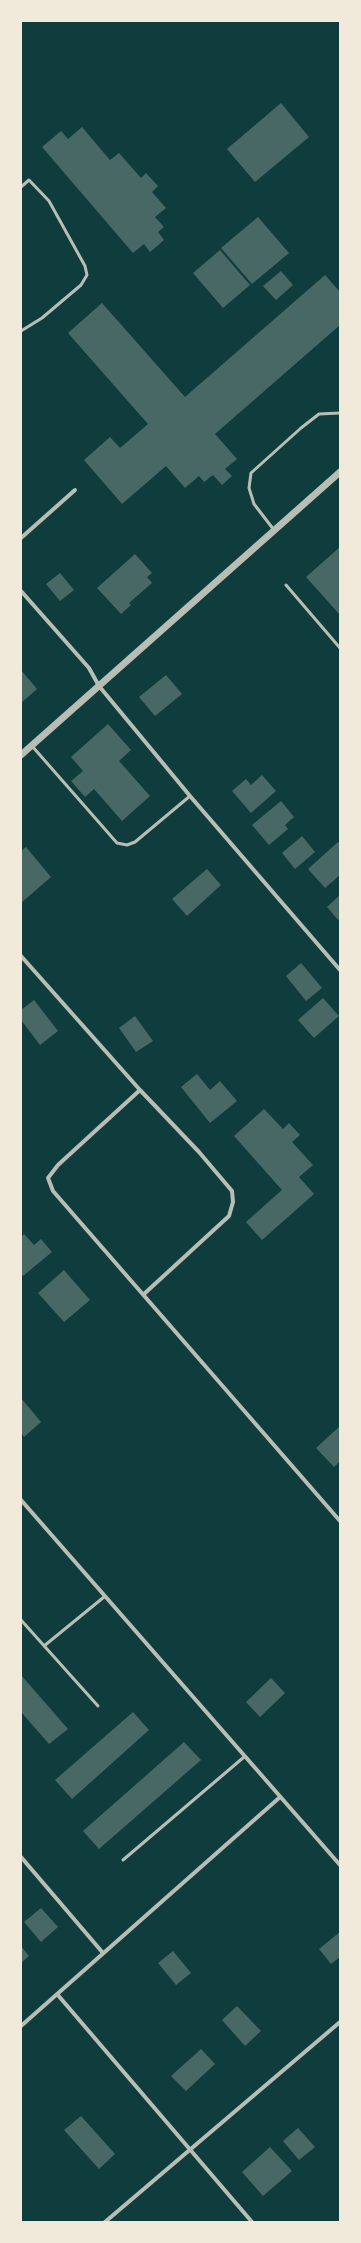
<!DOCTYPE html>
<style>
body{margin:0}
#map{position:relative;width:361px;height:2243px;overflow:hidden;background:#0f3d3e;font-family:Commissioner,sans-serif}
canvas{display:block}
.frame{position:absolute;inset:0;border:22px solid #f1e9da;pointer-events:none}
</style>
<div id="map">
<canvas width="361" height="2243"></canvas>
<div class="frame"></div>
</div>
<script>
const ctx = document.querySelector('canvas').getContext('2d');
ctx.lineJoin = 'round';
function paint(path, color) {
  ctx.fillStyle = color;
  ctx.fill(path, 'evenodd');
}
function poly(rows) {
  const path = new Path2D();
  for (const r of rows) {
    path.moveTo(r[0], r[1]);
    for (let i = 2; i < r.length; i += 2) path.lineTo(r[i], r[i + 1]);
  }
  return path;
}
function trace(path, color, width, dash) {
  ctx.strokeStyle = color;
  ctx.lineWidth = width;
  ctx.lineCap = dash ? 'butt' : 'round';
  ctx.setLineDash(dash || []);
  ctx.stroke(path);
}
paint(poly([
 [281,103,309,137,255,182,227,149],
 [82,127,110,160,119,153,141,178,146,173,158,186,152,192,166,208,155,217,164,227,158,232,164,240,150,252,144,244,133,253,42,147,61,131,68,139],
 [258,217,289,253,252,284,221,248],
 [220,250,250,285,223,308,193,273],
 [281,271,293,285,276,300,263,286],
 [325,275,340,292,340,325,215,434,237,459,225,469,232,476,222,485,213,475,204,482,199,476,185,488,166,466,122,504,84,460,110,437,120,448,148,424,68,333,102,303,185,397],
 [340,547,340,615,306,577],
 [135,554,152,573,147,577,152,583,129,603,131,605,121,614,97,588],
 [60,573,74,590,60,601,46,584],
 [21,670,37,689,21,703],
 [166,675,182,694,155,716,139,697],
 [108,724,131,750,119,761,150,796,122,821,94,789,85,797,71,781,83,771,71,757],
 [262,775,276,791,251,813,232,791,246,779,251,785],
 [281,801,294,817,285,825,288,829,269,845,252,825],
 [302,836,315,852,295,869,282,853],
 [338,842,340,844,340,875,325,888,308,869],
 [26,847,51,877,21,903,21,851],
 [207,869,221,885,187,916,172,899],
 [340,895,340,918,338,920,327,907],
 [301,963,322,988,306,1001,286,976],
 [323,998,339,1016,314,1038,298,1020],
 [34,1000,58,1031,40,1045,21,1020,21,1010],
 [135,1016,153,1041,136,1052,119,1028],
 [197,1074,210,1090,220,1081,237,1101,210,1123,181,1087],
 [264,1109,283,1129,289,1123,300,1135,292,1142,313,1165,299,1177,314,1194,262,1240,246,1222,282,1190,234,1136],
 [24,1234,34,1245,41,1239,52,1252,23,1276,21,1274,21,1237],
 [64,1270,90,1300,64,1322,38,1293],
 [21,1398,41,1422,24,1437,21,1433],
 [340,1426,340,1461,334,1467,316,1448],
 [21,1675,68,1729,49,1744,21,1712],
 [271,1678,285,1693,260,1717,246,1702],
 [133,1712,149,1730,72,1799,55,1780],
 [184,1742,201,1760,99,1849,83,1831],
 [41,1908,58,1927,41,1942,24,1922],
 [340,1932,340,1957,331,1964,319,1949],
 [21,1946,29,1956,21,1963],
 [173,1951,191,1973,176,1985,158,1963],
 [237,2006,261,2031,245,2046,222,2020],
 [201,2049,215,2064,186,2091,171,2076],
 [81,2116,115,2154,99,2169,64,2130],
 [298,2128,315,2147,299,2160,283,2141],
 [270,2147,292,2171,263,2196,242,2172]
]), '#486865');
trace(poly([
 [21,187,29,180,49,201,85,266,87,275,81,285,42,318,21,331],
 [274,530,254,504,249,488,251,473,301,428,319,414,340,413],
 [286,585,340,648],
 [32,746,117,843,127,845,135,842,190,796],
 [21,1620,98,1706],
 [44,1646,104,1597],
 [123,1860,244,1757]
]), '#b8beb3', 3);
trace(poly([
 [21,538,75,490],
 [21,591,89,668,99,686,190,796,340,970],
 [21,956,140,1090,199,1152,232,1191,233,1202,229,1216,144,1294],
 [140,1090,58,1165,48,1178,53,1191,340,1521],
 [21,1500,340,1865],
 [21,1857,103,1953],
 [57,1994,252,2222],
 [21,2026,279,1798],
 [105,2222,340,2022]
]), '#b8beb3', 4);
trace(poly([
 [21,755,340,472]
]), '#b8beb3', 7);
</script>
